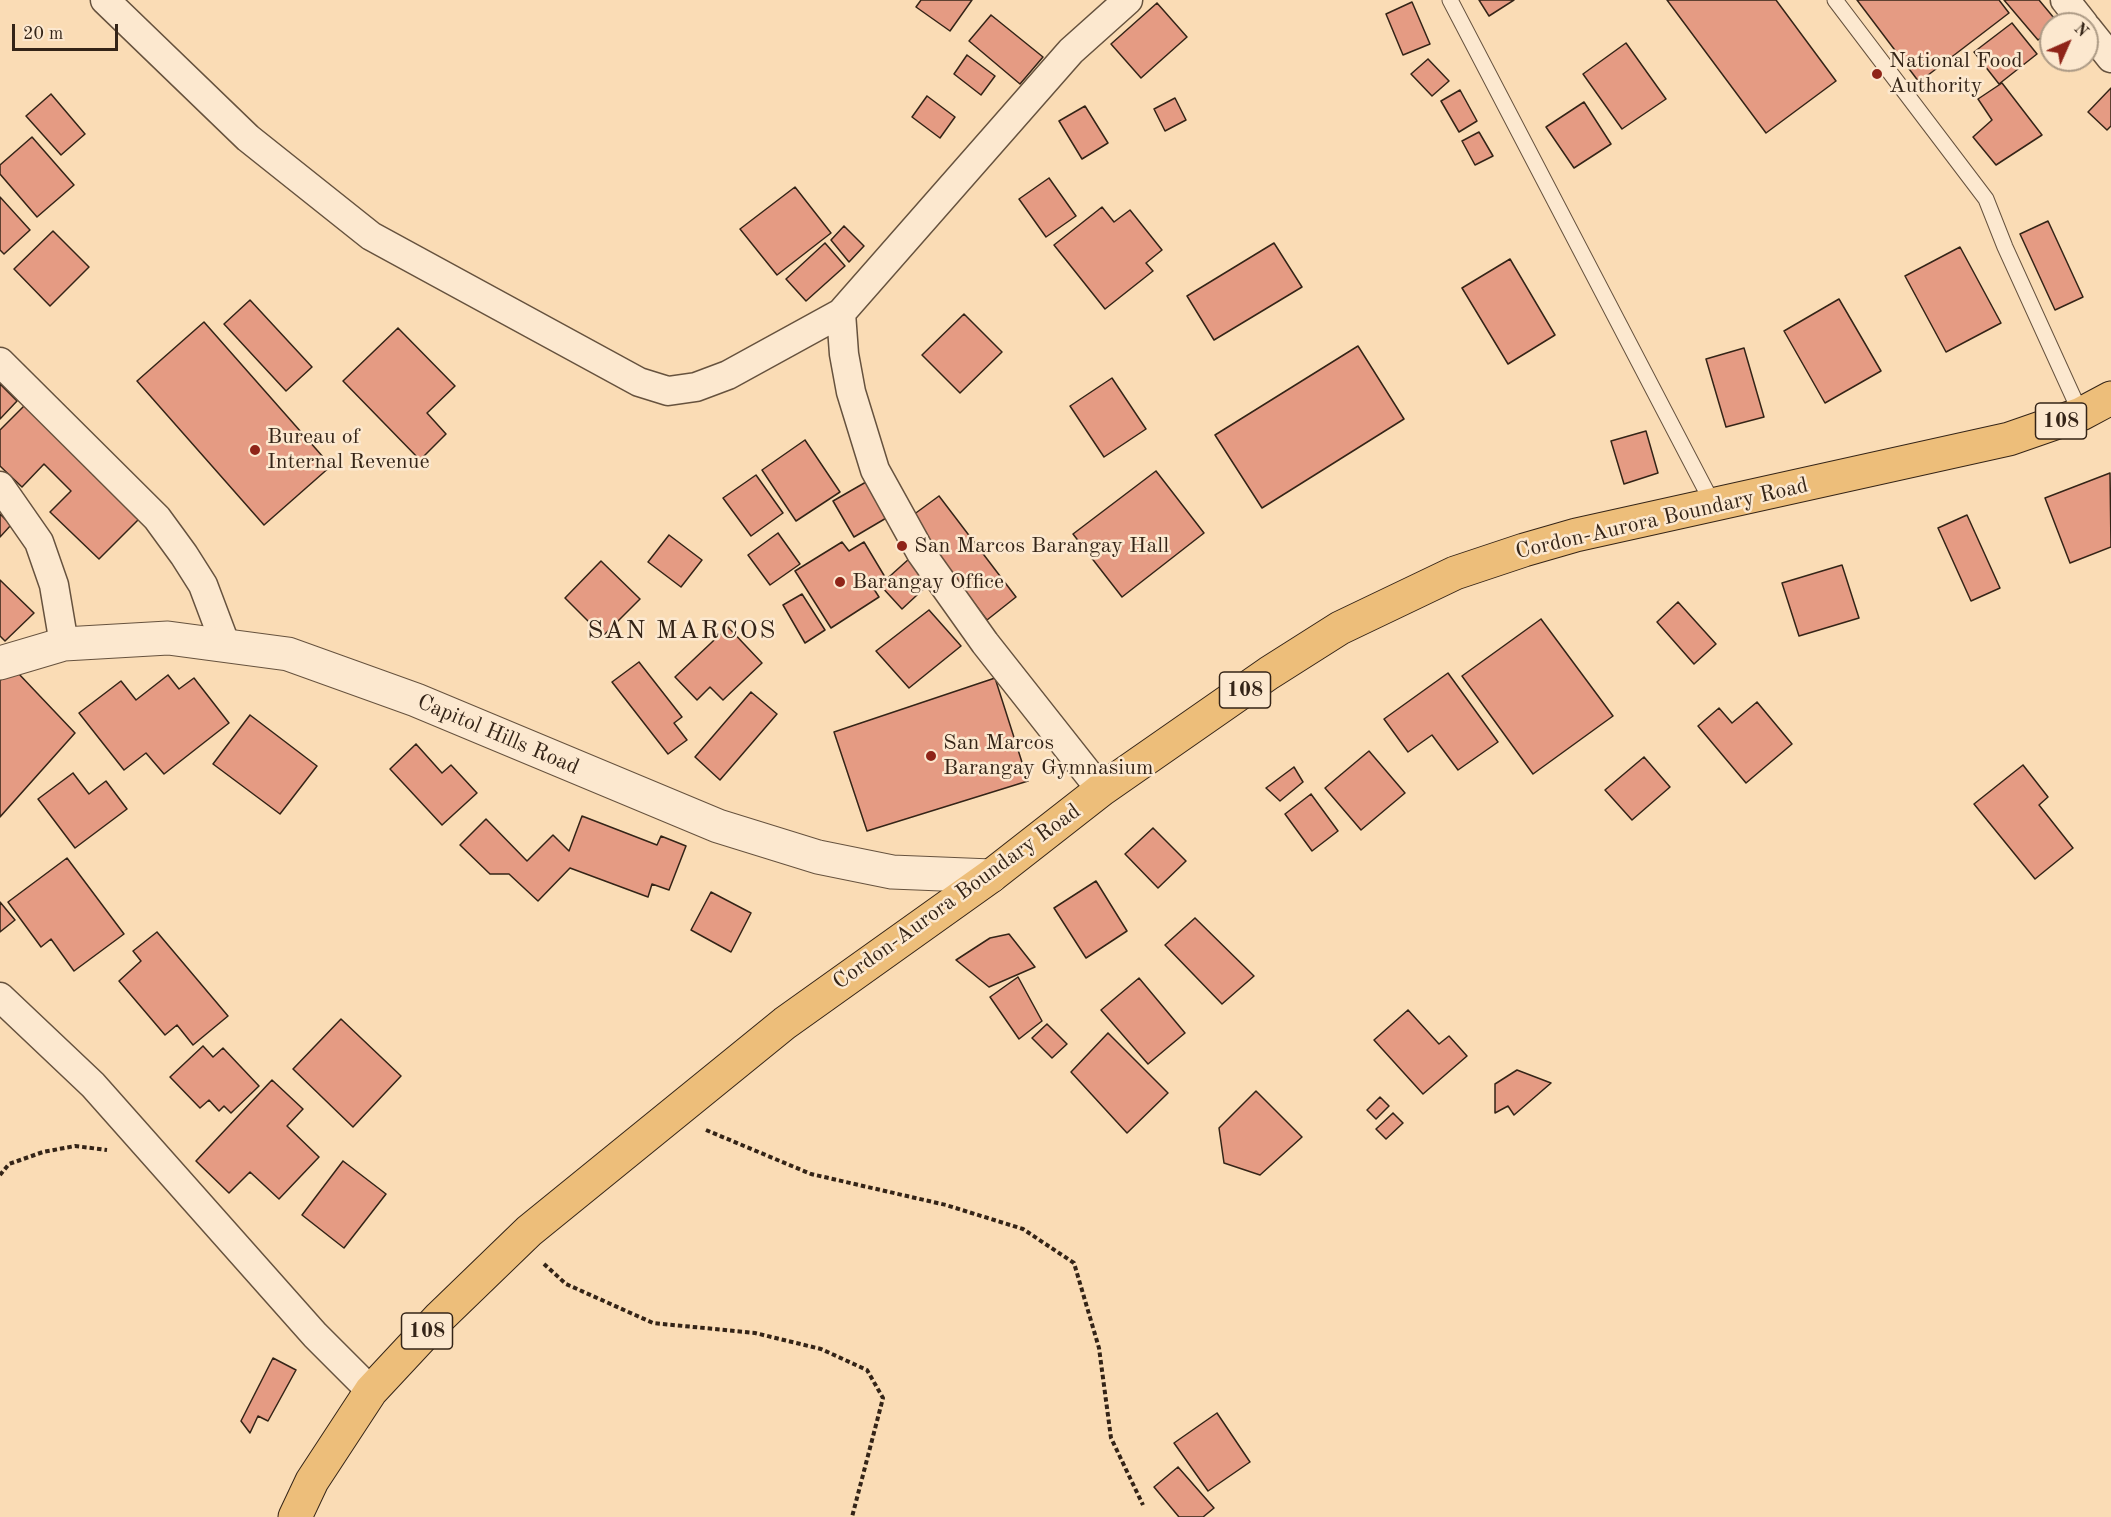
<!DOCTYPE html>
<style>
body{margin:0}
#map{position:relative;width:2111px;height:1517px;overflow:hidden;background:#fadcb5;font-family:"Old Standard TT",serif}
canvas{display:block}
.north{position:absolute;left:2039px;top:12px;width:60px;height:60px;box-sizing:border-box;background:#fce8cf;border:2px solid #ac9a85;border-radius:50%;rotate:45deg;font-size:16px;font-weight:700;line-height:24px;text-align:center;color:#342417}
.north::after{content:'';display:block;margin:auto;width:21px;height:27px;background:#8f2418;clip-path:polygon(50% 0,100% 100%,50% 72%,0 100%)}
.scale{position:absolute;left:12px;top:24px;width:106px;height:27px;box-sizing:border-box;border:3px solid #342417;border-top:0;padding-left:8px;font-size:18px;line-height:21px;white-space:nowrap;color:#342417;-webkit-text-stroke:4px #fce8cf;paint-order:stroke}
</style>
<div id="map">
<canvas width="2111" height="1517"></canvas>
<div class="north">N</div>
<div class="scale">20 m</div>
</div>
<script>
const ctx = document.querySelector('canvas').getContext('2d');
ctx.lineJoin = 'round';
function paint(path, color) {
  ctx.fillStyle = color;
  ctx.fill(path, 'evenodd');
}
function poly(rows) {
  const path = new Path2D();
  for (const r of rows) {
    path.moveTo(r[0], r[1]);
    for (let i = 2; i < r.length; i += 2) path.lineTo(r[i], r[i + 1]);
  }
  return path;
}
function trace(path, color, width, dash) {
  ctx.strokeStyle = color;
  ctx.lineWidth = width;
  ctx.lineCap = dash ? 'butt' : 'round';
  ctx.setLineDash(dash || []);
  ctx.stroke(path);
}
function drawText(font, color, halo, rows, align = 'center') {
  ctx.font = font + ' "Old Standard TT",serif';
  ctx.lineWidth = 5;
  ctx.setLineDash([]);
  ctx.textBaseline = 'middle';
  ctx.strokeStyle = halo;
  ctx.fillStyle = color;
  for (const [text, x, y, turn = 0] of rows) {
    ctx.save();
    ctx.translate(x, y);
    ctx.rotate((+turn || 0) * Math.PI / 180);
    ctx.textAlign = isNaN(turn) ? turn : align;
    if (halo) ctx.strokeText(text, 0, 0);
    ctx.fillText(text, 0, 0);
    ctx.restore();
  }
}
const building = poly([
 [921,0,972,0,950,31,916,7,921,0],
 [1479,0,1514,0,1489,16,1479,0],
 [1667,0,1776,0,1836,81,1766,133,1667,0],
 [1857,0,1999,0,2009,13,1919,82,1857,0],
 [2004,0,2039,0,2059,24,2051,24,2051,30,2038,40,2004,0],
 [1412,2,1430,44,1403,55,1386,14,1412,2],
 [1157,3,1187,37,1141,78,1111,44,1157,3],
 [991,15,1043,57,1020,84,969,41,991,15],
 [2012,23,2037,54,1999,84,1974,52,2012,23],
 [1626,43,1666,99,1622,129,1583,74,1626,43],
 [967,55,995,76,981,95,954,74,967,55],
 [1428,59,1449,81,1432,96,1411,74,1428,59],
 [2002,83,2042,135,1996,165,1973,137,1992,120,1978,99,2002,83],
 [2111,88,2111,126,2107,130,2088,112,2111,88],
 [1460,90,1477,121,1459,132,1441,101,1460,90],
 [51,94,85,134,61,155,26,116,51,94],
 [927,96,955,117,940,138,912,117,927,96],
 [1175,98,1186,120,1165,131,1154,109,1175,98],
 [1584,102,1611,144,1574,168,1546,127,1584,102],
 [1085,106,1108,143,1082,159,1059,121,1085,106],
 [1479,132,1493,156,1475,165,1462,141,1479,132],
 [32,137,74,185,37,217,0,174,0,165,32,137],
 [1049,178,1076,216,1046,237,1019,199,1049,178],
 [795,187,831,233,777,275,740,229,795,187],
 [0,197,30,230,4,254,0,250,0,197],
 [1102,207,1114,222,1130,210,1162,250,1146,263,1153,271,1105,309,1054,245,1102,207],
 [2048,221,2083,297,2055,310,2020,234,2048,221],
 [844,226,864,246,849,262,831,240,844,226],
 [53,231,89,267,50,306,14,269,53,231],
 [825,243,845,266,806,301,786,279,825,243],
 [1274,243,1302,287,1214,340,1187,296,1274,243],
 [1960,247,2001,323,1946,352,1905,276,1960,247],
 [1510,259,1555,335,1508,364,1462,288,1510,259],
 [1839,299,1881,371,1825,403,1784,331,1839,299],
 [250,300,312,367,286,391,224,324,250,300],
 [964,314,1002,352,960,393,922,355,964,314],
 [204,322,331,466,264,525,137,381,204,322],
 [398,328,455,386,427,413,446,434,420,460,343,381,398,328],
 [1358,346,1404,419,1262,508,1215,435,1358,346],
 [1744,348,1764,417,1726,427,1706,359,1744,348],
 [1112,378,1146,429,1104,457,1070,406,1112,378],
 [0,384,17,401,0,419,0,384],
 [25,405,140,518,99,559,50,512,71,491,44,464,22,487,0,466,0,430,25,405],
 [1646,431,1658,473,1624,484,1611,441,1646,431],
 [805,440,840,492,796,521,762,470,805,440],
 [1156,471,1204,533,1122,597,1073,534,1156,471],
 [2110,473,2111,547,2070,563,2045,498,2110,473],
 [756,475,783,513,751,536,723,498,756,475],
 [866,482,888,517,854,537,833,501,866,482],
 [939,496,1016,597,987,620,909,518,939,496],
 [0,514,11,525,0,537,0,514],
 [1967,515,2000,588,1971,601,1938,528,1967,515],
 [778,533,800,564,770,585,748,555,778,533],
 [669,535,702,560,681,587,648,562,669,535],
 [842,542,849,551,864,542,885,577,872,586,879,597,831,628,795,571,842,542],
 [910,558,931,582,902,609,880,585,910,558],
 [601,561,640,599,603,636,565,598,601,561],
 [1842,565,1859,618,1799,636,1782,583,1842,565],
 [0,580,34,613,5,641,0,636,0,580],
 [802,594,825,630,805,643,783,605,802,594],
 [1678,602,1716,644,1694,664,1657,622,1678,602],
 [929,610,961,646,909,688,876,651,929,610],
 [1541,619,1613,716,1533,774,1462,676,1541,619],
 [728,627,762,663,723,700,710,687,697,700,675,677,728,627],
 [639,662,682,717,674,723,687,740,668,754,612,682,639,662],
 [18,673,75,733,0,817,0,680,18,673],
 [1448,673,1498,742,1458,770,1432,735,1408,752,1384,719,1448,673],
 [168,675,179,689,194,678,229,723,164,774,146,753,124,770,79,713,121,681,136,700,168,675],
 [995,678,1028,781,867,831,834,732,995,678],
 [751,692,777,714,720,780,695,757,751,692],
 [1757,702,1792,744,1746,783,1698,726,1719,708,1732,723,1757,702],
 [250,715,317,766,280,814,213,764,250,715],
 [416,744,442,773,451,765,477,793,442,825,390,769,416,744],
 [1369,751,1405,793,1361,830,1325,788,1369,751],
 [1644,757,1670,787,1632,820,1605,790,1644,757],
 [2023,765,2048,797,2039,805,2073,848,2035,879,1974,804,2023,765],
 [1294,767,1303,782,1280,801,1266,788,1294,767],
 [73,773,89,794,106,781,127,809,75,848,38,799,73,773],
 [1311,794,1338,831,1312,851,1285,814,1311,794],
 [582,816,657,845,661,836,686,846,669,890,652,884,648,897,570,868,538,901,509,874,490,874,460,845,486,819,527,861,553,835,569,851,582,816],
 [1153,828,1186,861,1158,888,1125,854,1153,828],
 [67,858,124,934,74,971,51,939,41,947,8,902,67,858],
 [1096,881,1127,931,1086,958,1054,908,1096,881],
 [711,892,751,913,731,952,691,930,711,892],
 [0,902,15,920,0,932,0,902],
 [1195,918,1254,976,1222,1004,1165,945,1195,918],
 [157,932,228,1016,193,1045,177,1025,165,1035,119,981,141,961,133,951,157,932],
 [1009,934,1035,967,989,987,956,960,990,938,1009,934],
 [1018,977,1042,1021,1019,1039,990,997,1018,977],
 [1139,978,1185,1033,1148,1064,1101,1010,1139,978],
 [1408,1010,1439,1044,1449,1036,1467,1056,1423,1094,1374,1040,1408,1010],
 [341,1019,401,1076,353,1127,293,1069,341,1019],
 [1047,1024,1067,1044,1052,1058,1032,1038,1047,1024],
 [1108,1033,1168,1093,1127,1133,1071,1072,1108,1033],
 [203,1046,213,1057,223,1048,259,1086,231,1113,224,1106,219,1111,209,1100,200,1108,170,1077,203,1046],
 [1517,1070,1551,1083,1514,1115,1508,1106,1495,1113,1495,1084,1517,1070],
 [272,1080,303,1109,287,1126,319,1157,279,1199,250,1172,229,1193,196,1161,272,1080],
 [1256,1091,1302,1137,1260,1175,1224,1163,1219,1128,1256,1091],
 [1380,1097,1389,1106,1376,1119,1367,1110,1380,1097],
 [1393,1113,1403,1123,1386,1139,1376,1129,1393,1113],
 [343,1161,386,1194,344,1248,302,1215,343,1161],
 [273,1358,296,1370,268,1421,258,1416,250,1433,241,1421,273,1358],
 [1217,1413,1250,1462,1208,1491,1174,1443,1217,1413],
 [1178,1467,1214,1508,1203,1517,1179,1517,1154,1487,1178,1467]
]);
paint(building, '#e59b83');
trace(building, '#342417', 1.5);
const service = poly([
 [1450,0,1713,504],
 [1835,0,1986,199,2005,247,2081,414]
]);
const minor = poly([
 [105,0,248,138,371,236,639,382,668,391,696,387,728,375,841,313,1071,51,1128,0],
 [2065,0,2084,24],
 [2087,28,2111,58],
 [841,313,844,354,851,392,875,470,921,553,985,643,1101,790],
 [0,362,157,518,184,555,203,585,226,646],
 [0,486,39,542,54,585,64,644],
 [0,997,93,1085,315,1335,371,1391]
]);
const tertiary = poly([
 [0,663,64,644,168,638,288,654,416,700,718,826,818,857,892,872,991,876]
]);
const primary = poly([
 [295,1517,312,1481,371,1391,440,1317,529,1231,785,1023,991,876,1101,790,1269,673,1340,628,1455,573,1524,550,1576,535,2009,439,2081,414,2111,398]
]);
trace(service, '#66523e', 17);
trace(minor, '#66523e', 31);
trace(tertiary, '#66523e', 35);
trace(primary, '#342417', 35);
trace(poly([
 [706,1130,811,1174,946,1205,1023,1229,1074,1263,1099,1348,1111,1438,1143,1505],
 [0,1175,9,1164,43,1152,75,1146,107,1150],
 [544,1264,566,1284,653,1323,755,1333,821,1349,867,1370,883,1398,852,1517]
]), '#342417', 4, [4.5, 3]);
trace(service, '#fce8cf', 15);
trace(minor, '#fce8cf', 28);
trace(tertiary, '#fce8cf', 33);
trace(primary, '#edbe7a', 33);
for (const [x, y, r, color] of [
 [1877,74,6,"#8f2418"],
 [255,450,6,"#8f2418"],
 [902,546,6,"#8f2418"],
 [840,582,6,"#8f2418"],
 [931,756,6,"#8f2418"]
]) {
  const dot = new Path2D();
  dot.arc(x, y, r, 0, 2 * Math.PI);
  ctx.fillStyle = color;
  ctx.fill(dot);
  trace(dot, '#fce8cf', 2);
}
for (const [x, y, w] of [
 [2061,421,51],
 [1245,690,51],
 [427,1331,51]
]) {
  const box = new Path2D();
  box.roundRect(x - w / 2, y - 18, w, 36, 4.5);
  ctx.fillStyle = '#fce8cf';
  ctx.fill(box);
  trace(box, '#342417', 1.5);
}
drawText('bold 21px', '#342417', null, [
 ["108",2061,421],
 ["108",1245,690],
 ["108",427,1331]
]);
drawText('22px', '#342417', '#fce8cf', [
 ["National Food",1889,61],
 ["Authority",1889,86],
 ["Bureau of",267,437],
 ["Internal Revenue",267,462],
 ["San Marcos Barangay Hall",914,546],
 ["Barangay Office",852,582],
 ["San Marcos",943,743],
 ["Barangay Gymnasium",943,768]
], 'left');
drawText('22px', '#342417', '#fce8cf', [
 ["Cordon-Aurora Boundary Road",1662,519,-13],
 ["Capitol Hills Road",498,735,23],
 ["Cordon-Aurora Boundary Road",957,897,-36]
]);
ctx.letterSpacing = '1.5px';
drawText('26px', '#342417', '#fce8cf', [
 ["SAN MARCOS",682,631]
]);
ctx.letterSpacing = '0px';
</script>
